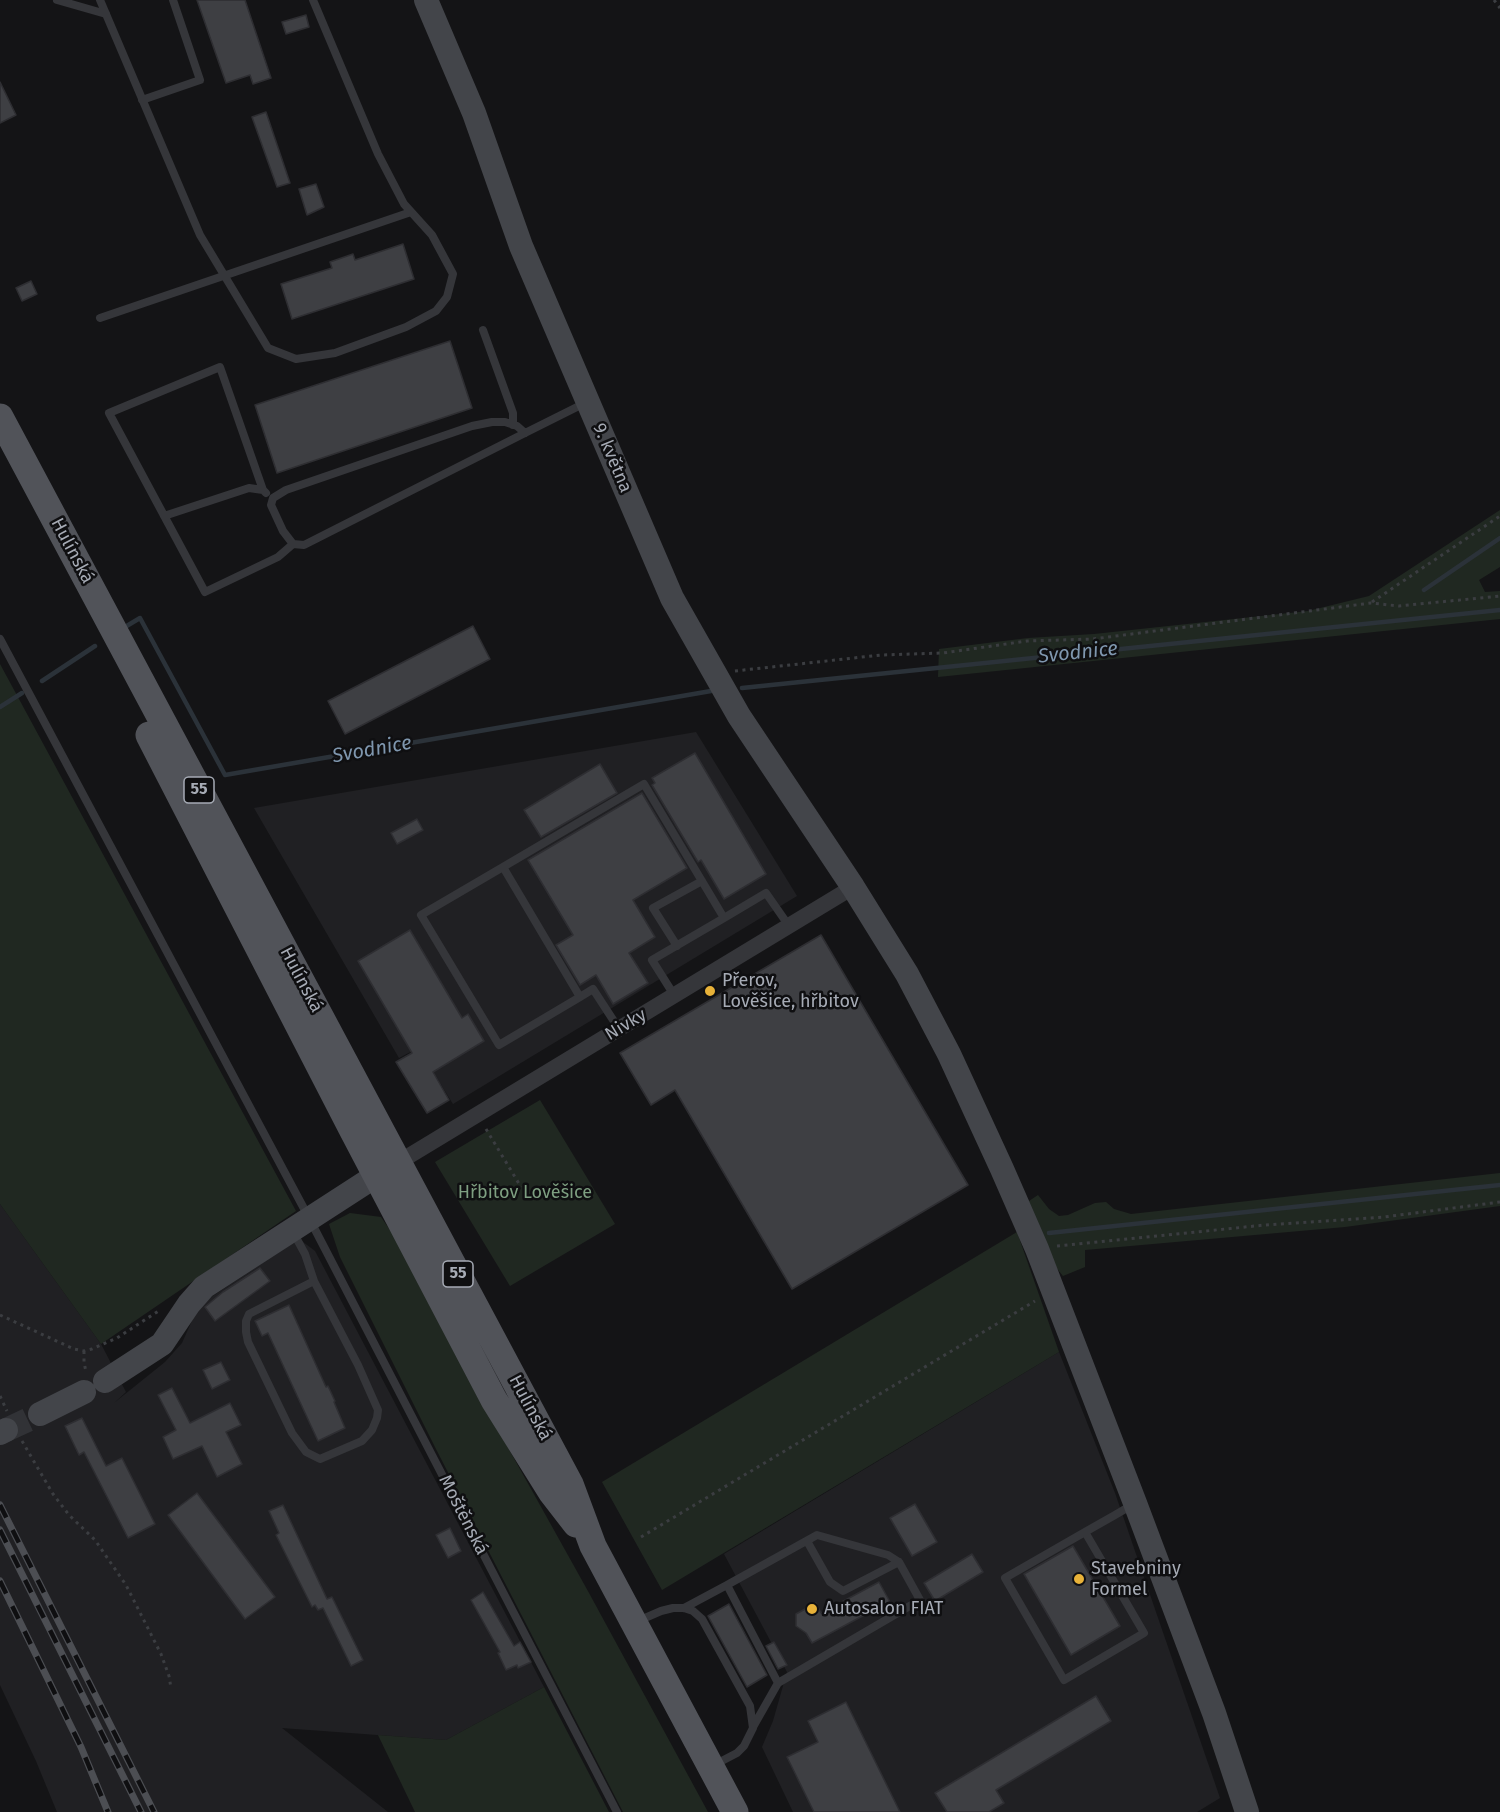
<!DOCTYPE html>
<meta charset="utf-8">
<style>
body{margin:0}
canvas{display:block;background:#141416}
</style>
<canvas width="1500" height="1812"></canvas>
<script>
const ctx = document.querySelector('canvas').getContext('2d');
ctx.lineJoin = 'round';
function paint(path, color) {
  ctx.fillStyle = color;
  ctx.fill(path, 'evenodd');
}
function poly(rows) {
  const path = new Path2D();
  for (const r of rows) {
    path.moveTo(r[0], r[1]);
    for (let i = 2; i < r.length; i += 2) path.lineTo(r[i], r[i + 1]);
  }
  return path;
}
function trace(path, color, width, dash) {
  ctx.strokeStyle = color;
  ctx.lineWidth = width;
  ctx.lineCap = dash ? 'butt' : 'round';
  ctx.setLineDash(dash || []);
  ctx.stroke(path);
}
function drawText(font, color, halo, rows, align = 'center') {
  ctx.font = font + ' "Fira Sans",sans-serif';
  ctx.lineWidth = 5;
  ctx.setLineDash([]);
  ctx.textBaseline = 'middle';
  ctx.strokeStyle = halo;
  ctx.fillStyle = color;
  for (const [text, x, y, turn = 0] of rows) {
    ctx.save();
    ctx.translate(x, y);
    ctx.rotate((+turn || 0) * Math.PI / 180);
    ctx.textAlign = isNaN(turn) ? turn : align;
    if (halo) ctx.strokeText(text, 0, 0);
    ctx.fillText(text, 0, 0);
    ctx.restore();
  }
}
paint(poly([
 [696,732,797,896,453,1104,418,1048,399,1058,254,808],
 [0,1204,101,1344,126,1392,114,1403,165,1362,182,1343,199,1305,299,1239,315,1251,544,1687,446,1740,282,1728,388,1812,57,1812,36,1761,0,1685],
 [1059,1352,1115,1493,1220,1798,1197,1812,793,1812,762,1747,773,1721,787,1672,724,1554]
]), '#202023');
paint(poly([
 [1500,510,1500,567,1479,580,1485,592,1500,591,1500,619,938,677,939,649,1028,638,1094,634,1308,611,1369,596],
 [0,664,296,1211,101,1344,0,1204],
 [540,1100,615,1224,510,1286,435,1162],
 [1500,1173,1500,1206,1345,1227,1085,1250,1085,1267,1063,1276,1050,1260,1026,1203,1038,1195,1049,1209,1059,1216,1068,1215,1095,1203,1106,1202,1114,1209,1131,1214],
 [350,1213,381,1217,396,1239,482,1401,589,1593,708,1812,623,1812,437,1451,340,1257,329,1224],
 [1017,1232,1059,1352,662,1590,602,1482],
 [544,1687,609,1812,415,1812,378,1735,446,1740]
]), '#202821');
trace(poly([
 [1424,590,1500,538],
 [125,627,140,618,225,775,711,691],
 [42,681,95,646],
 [742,688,1500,610],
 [0,707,22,693],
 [1049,1233,1500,1185]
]), '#2b3239', 4.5);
const building = poly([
 [197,0,245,0,271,78,253,84,250,75,226,83,197,0],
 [306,15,309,27,286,34,282,22,306,15],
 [0,82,16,115,0,123,0,82],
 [266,112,290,183,277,187,252,117,266,112],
 [316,184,324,207,307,215,299,189,316,184],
 [403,244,414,279,292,319,281,284,332,268,330,262,353,254,355,260,403,244],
 [31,281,37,294,22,301,16,288,31,281],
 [450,341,472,408,277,473,255,405,450,341],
 [473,626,490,659,345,734,328,701,473,626],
 [695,753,766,874,724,899,701,860,698,862,652,785,655,783,652,778,695,753],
 [600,764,617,793,541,837,524,810,600,764],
 [642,793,687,868,633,900,655,937,629,953,648,983,613,1004,596,975,580,985,556,945,573,935,528,860,642,793],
 [417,819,423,830,397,844,391,833,417,819],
 [410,930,462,1018,468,1014,484,1041,433,1072,449,1100,427,1113,396,1062,412,1053,358,961,410,930],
 [821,935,968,1185,792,1289,675,1090,651,1105,620,1053,821,935],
 [260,1268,270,1281,215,1321,205,1307,223,1292,260,1268],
 [289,1305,326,1387,328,1386,335,1401,334,1402,345,1428,318,1441,268,1333,262,1336,255,1321,289,1305],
 [221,1362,230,1380,212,1389,203,1370,221,1362],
 [172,1388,190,1423,230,1403,241,1425,226,1432,242,1464,217,1477,202,1446,173,1459,163,1437,176,1430,158,1395,172,1388],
 [82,1418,106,1466,122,1458,155,1524,128,1538,84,1452,79,1455,65,1426,82,1418],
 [197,1493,275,1597,245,1619,168,1515,197,1493],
 [915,1504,937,1542,912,1556,890,1518,915,1504],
 [283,1505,327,1599,332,1597,363,1660,351,1666,323,1608,318,1610,315,1605,312,1607,276,1535,279,1533,269,1511,283,1505],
 [450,1528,461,1551,448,1558,436,1535,450,1528],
 [1073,1546,1120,1626,1071,1655,1024,1574,1073,1546],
 [972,1554,983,1572,935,1601,924,1583,972,1554],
 [879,1582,890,1602,877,1609,876,1612,872,1611,812,1643,806,1633,796,1626,796,1614,816,1603,821,1613,879,1582],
 [483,1592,514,1646,520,1642,531,1662,518,1668,517,1665,506,1670,498,1653,500,1652,471,1600,483,1592],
 [729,1604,767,1675,747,1687,708,1616,729,1604],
 [774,1642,787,1665,778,1669,766,1646,774,1642],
 [1096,1696,1111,1721,996,1790,1004,1803,989,1812,947,1812,935,1793,1096,1696],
 [846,1702,900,1812,814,1812,787,1757,818,1742,808,1721,846,1702]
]);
paint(building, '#3e3f43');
trace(building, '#2e2e32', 1.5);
trace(poly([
 [6,1430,40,1414]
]), '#313236', 24, [24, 12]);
trace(poly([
 [1494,0,1500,8],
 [1372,602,1500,516],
 [735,671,881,655,943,653,1027,641,1093,639,1371,603,1399,606,1500,596],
 [486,1129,521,1187],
 [1057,1246,1265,1225,1384,1217,1500,1202],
 [0,1315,74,1349,84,1351,92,1349,117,1338,160,1310],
 [84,1351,84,1362,86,1372],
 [0,1396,7,1411],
 [22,1441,53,1494,69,1515,95,1540,126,1585,161,1654,169,1676,171,1688],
 [641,1537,1035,1301]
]), '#3b3d41', 3, [3, 4.5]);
trace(poly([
 [57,0,106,14],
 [100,0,200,235,268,348,296,359,335,353,406,327,436,311,447,297,453,274,432,235,404,204,378,154,313,0],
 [142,100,200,80,173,0],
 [100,318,411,212],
 [483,330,513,413,513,425],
 [525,433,517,426,505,422,492,422,472,426,286,490,273,498,271,505,283,531,293,544,304,545,525,433,587,402],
 [263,490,220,367,109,413,205,592,278,557,293,544],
 [164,516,249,488,263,490,266,493],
 [0,639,309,1218,617,1812],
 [503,867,644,784,724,918,652,960,674,995],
 [724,918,766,893,789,926],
 [677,946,653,908,702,881],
 [580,997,503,867,421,915,499,1045,580,997,593,989,619,1029],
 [293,1232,305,1254,314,1281,358,1365,378,1410,377,1418,372,1430,362,1441,320,1459,306,1452,292,1433,248,1342,246,1332,246,1321,249,1314,314,1281],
 [1085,1532,1144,1633,1064,1680,1005,1578,1085,1532,1115,1515,1132,1505],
 [807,1541,830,1582,843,1591,899,1562],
 [727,1585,817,1535,888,1555,899,1562,920,1600,778,1683],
 [684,1608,727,1585,778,1683,753,1727],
 [638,1621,661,1611,673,1608,684,1608,693,1611,702,1619,750,1706,753,1728,744,1746,737,1753,714,1765]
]), '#35363a', 8);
trace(poly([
 [399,1162,853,887]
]), '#35363a', 16);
trace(poly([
 [426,0,474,113,521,246,672,598,739,716,853,887,907,974,949,1054,1002,1169,1037,1249,1135,1503,1214,1713,1247,1812],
 [105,1381,162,1344,189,1304,204,1287,391,1166],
 [40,1414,84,1392],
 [0,1433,6,1430]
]), '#43454a', 24);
trace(poly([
 [0,417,570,1484,593,1546,735,1812],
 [149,735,352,1129,494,1400,552,1493,576,1524]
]), '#515359', 27);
const rail = poly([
 [0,1505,154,1812],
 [0,1530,141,1812],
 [0,1581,81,1747,108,1812]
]);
trace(rail, '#4c4e53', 7);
trace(rail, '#0f0f11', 4.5, [14]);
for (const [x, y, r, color] of [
 [710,991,6,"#e8b239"],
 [1079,1579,6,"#e8b239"],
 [812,1609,6,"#e8b239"]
]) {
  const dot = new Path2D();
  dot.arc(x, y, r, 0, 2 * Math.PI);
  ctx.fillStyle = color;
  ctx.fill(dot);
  trace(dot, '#0f0f11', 2);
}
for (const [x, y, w] of [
 [199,790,30],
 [458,1274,30]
]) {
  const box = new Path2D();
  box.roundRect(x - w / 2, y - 13, w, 26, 4.5);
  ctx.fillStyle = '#0f0f11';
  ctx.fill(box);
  trace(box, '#a6abb5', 1.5);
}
drawText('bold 16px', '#a6abb5', null, [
 ["55",199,790],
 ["55",458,1274]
]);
drawText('18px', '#a6abb5', '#0f0f11', [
 ["9. května",612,458,67],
 ["Hulínská",72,551,62],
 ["Hulínská",301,980,62],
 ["Nivky",626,1025,-31],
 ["Hulínská",530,1408,62],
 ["Moštěnská",463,1515,63]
]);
drawText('18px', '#a6abb5', '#0f0f11', [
 ["Přerov,",722,981],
 ["Lověšice, hřbitov",722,1002],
 ["Stavebniny",1091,1569],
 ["Formel",1091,1590],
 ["Autosalon FIAT",824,1609]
], 'left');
drawText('18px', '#7e9f81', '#0f0f11', [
 ["Hřbitov Lověšice",525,1193]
]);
drawText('italic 20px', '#7f97af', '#0f0f11', [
 ["Svodnice",1078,653,-6],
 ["Svodnice",372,750,-10]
]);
</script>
